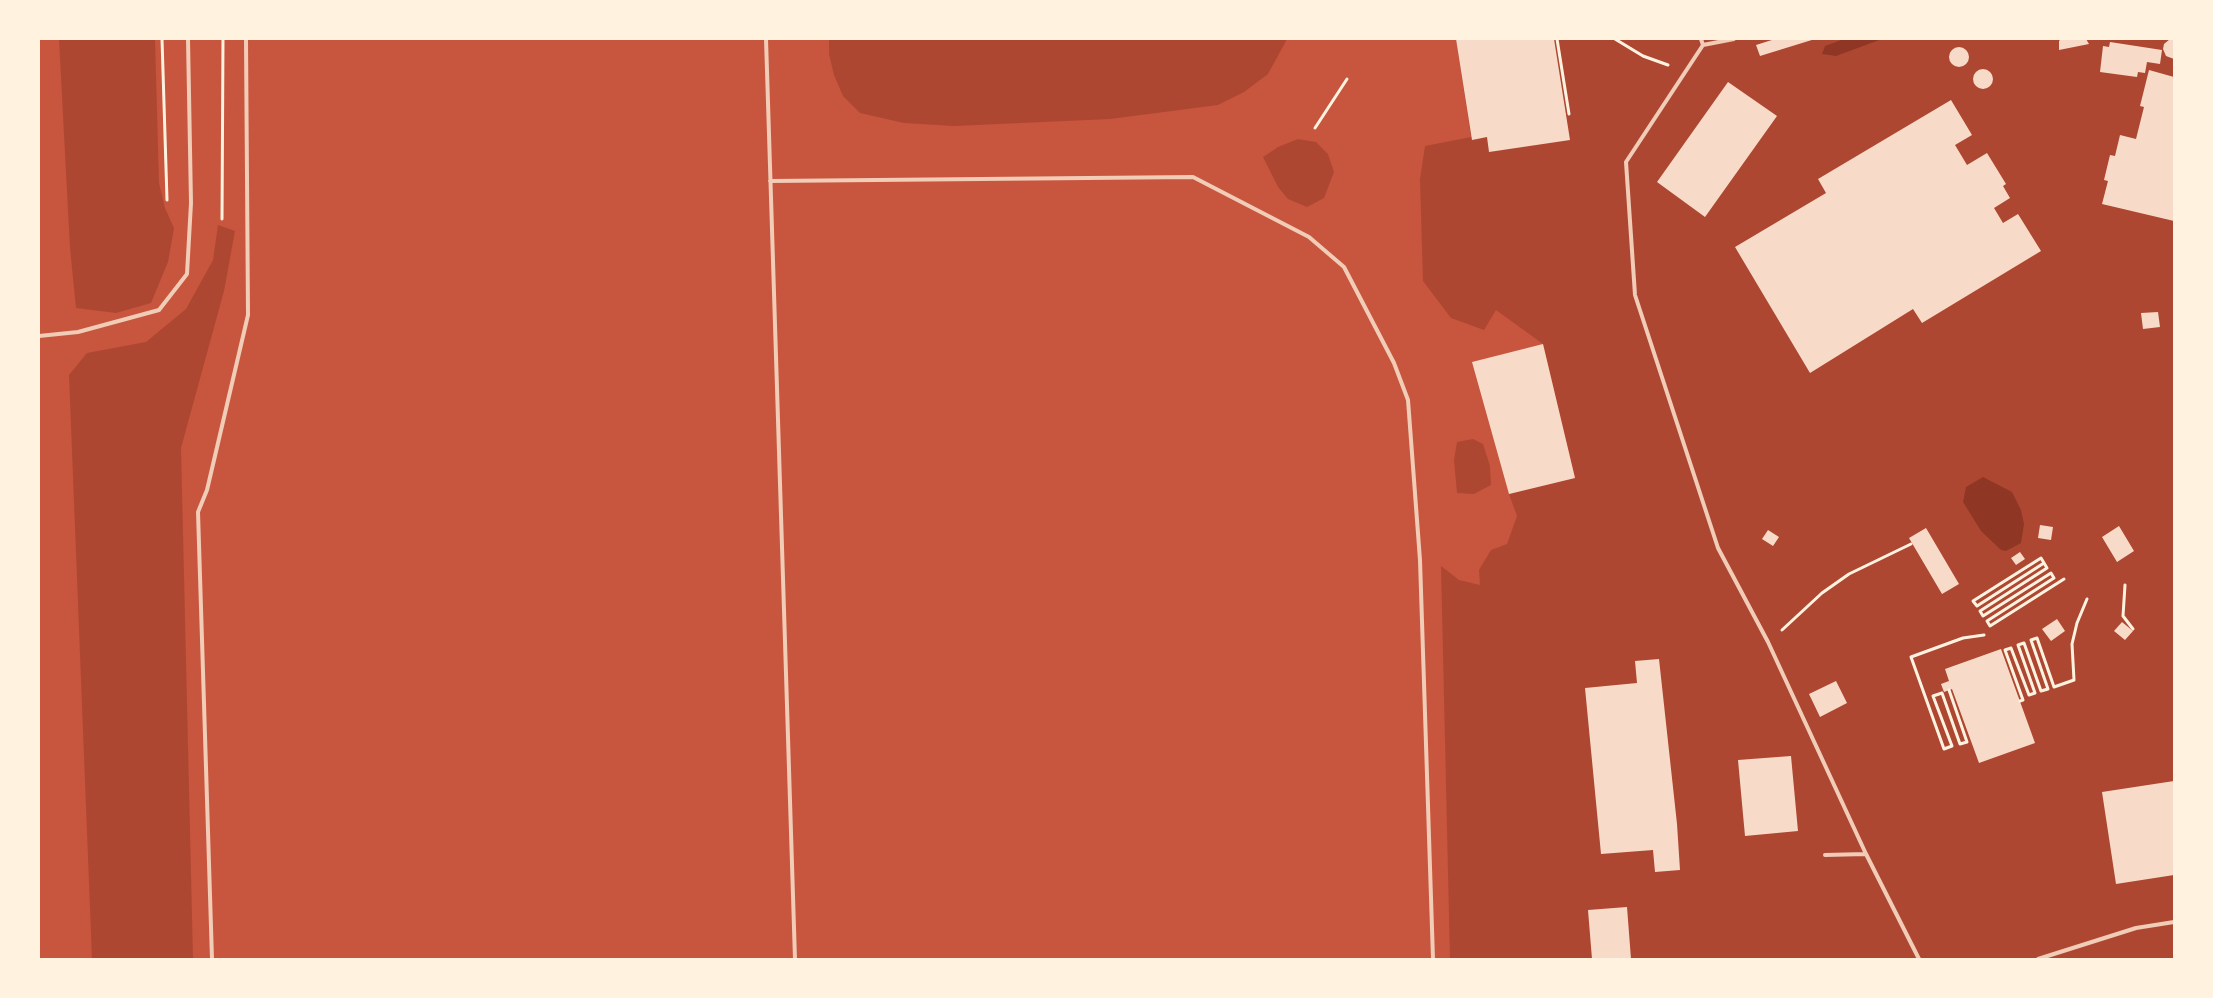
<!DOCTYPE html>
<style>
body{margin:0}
#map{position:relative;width:2213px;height:998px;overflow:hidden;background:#c8553d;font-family:Merriweather,serif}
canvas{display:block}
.frame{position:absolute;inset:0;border:40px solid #fff3e0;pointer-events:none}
</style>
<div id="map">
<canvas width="2213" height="998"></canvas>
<div class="frame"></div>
</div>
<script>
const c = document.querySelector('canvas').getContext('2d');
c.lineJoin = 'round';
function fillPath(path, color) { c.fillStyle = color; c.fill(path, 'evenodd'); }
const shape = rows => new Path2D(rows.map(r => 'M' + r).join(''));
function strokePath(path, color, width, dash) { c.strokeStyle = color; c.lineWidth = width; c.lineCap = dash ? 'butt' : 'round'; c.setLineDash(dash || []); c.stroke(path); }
fillPath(shape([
 [59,39,155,39,159,183,165,208,174,228,168,262,151,303,116,313,76,308,70,248],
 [829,39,1286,39,1286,41,1268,74,1244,92,1218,105,1110,119,954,126,904,123,860,113,843,96,834,75,829,54],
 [1456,39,2174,39,2174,959,1450,959,1441,566,1459,580,1480,585,1479,570,1491,550,1507,544,1517,516,1509,494,1575,478,1543,344,1496,310,1484,330,1451,318,1423,281,1420,179,1425,146,1471,137],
 [1298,139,1316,142,1328,154,1334,172,1324,198,1307,207,1288,199,1278,187,1263,157,1278,147],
 [218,225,235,231,224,291,181,448,193,959,92,959,69,375,87,353,146,342,186,309,213,260],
 [1473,439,1483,444,1490,466,1491,485,1474,494,1457,493,1454,460,1457,442]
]), '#ae4732');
fillPath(shape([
 [1844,39,1882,39,1836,56,1822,54,1825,46],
 [1983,477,2012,492,2021,510,2024,524,2021,543,2006,551,2001,550,1981,531,1963,502,1966,487]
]), '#8f3625');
fillPath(shape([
 [1456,39,1554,39,1570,140,1489,152,1487,137,1472,140],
 [1775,39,1815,39,1760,56,1756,45],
 [2061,39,2086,39,2089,44,2059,50,2059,41],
 [2170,39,2174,39,2174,59,2166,56,2163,49,2164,44],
 [2110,42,2162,50,2160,64,2147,62,2145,73,2138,72,2137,77,2100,72,2103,46,2109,47],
 '1949 57a10 10 0 1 1 20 0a10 10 0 1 1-20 0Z',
 '1973 79a10 10 0 1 1 20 0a10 10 0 1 1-20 0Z',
 [2149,70,2174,77,2174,221,2102,204,2108,181,2104,180,2110,155,2115,156,2120,135,2136,139,2144,107,2140,106],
 [1728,82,1777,116,1705,217,1657,182],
 [1951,100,1972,135,1955,145,1967,165,1987,153,2006,184,2003,186,2010,198,1994,208,2003,223,2018,214,2041,251,1922,323,1913,309,1810,373,1735,247,1826,193,1818,179],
 [2158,312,2160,327,2143,329,2141,313],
 [1543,344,1575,478,1509,494,1472,362],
 [2040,525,2053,527,2051,540,2038,538],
 [2119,526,2134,551,2117,562,2102,537],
 [1926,528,1959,584,1942,594,1909,538],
 [1768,530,1779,537,1773,546,1762,539],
 [2020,552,2025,559,2016,565,2011,558],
 [2057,619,2065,631,2051,641,2042,629],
 [2122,622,2133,631,2125,640,2114,631],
 [2001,649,2035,743,1979,763,1952,689,1944,692,1941,684,1949,681,1945,669],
 [1659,659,1677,824,1680,870,1655,872,1653,850,1601,854,1585,688,1637,683,1635,661],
 [1836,681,1847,703,1820,717,1809,694],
 [1791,756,1798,831,1745,836,1738,760],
 [2174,781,2174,875,2116,884,2102,792],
 [1627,907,1631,959,1592,959,1588,910]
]), '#f7dbc8');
strokePath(shape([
 [162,39,167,200],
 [1557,39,1569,114],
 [1615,39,1643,56,1668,65],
 [1315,128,1347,79],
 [222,219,223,39],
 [2044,563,2041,558,1973,601,1977,606,2044,563,2047,568,1980,611,1983,616,2051,573,2054,578,1987,621,1990,626,2064,579],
 [2125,585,2123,616,2133,629],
 [1782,630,1822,593,1849,574,1911,544],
 [1949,690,1967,742,1960,744,1942,693,1933,696,1952,746,1944,749,1911,657,1963,638,1984,635],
 [2020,701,2023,700,2005,650,2011,648,2029,695,2035,693,2018,645,2024,643,2041,691,2048,689,2031,640,2037,638,2054,687,2074,680,2072,644,2077,623,2087,599]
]), '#fff3e0', 3);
strokePath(shape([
 [766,39,795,959],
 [1701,39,1703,45,1626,162,1635,295,1718,548,1768,642,1866,854,1919,959],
 [1703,45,1734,39],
 [770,181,1193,177,1309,237,1344,267,1394,363,1408,400,1420,560,1433,959],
 [39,336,78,332,159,310,187,274,191,203,188,39],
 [1825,855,1866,854],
 [212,959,198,512,207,490,248,315,246,39],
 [2038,959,2136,928,2174,922]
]), '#f1ccb7', 4);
</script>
